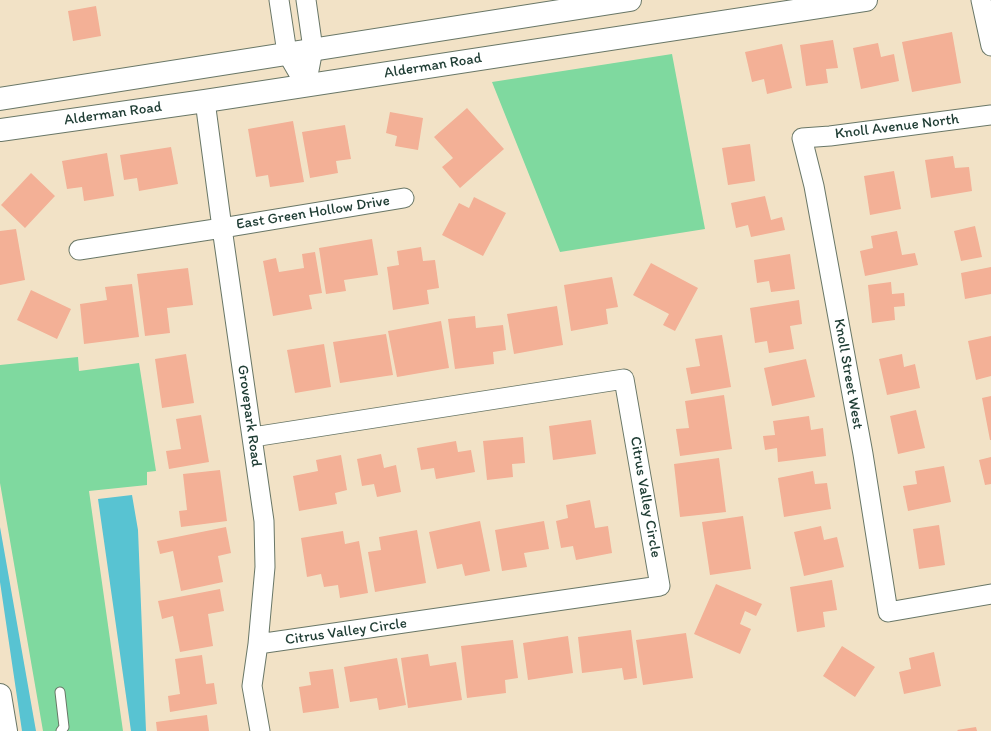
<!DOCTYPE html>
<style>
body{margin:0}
canvas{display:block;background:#f2e2c6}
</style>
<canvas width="991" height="731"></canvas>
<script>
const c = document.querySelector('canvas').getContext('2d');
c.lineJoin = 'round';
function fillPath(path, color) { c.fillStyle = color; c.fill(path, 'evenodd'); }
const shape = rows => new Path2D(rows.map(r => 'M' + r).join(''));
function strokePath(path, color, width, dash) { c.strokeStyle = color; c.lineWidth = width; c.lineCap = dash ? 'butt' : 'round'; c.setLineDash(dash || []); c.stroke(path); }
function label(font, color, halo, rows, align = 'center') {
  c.font = font + ' Itim,sans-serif'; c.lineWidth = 3; c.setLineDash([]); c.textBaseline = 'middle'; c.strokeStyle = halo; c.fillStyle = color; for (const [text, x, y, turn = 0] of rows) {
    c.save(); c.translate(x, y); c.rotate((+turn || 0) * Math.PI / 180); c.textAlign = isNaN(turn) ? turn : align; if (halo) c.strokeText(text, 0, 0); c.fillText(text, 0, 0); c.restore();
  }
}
fillPath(shape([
 [672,54,705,229,560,252,492,82],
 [78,357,79,371,139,363,156,471,147,472,147,485,89,491,123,731,43,731,0,483,0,365]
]), '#7fd99f');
fillPath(shape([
 [132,495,138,530,146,731,131,731,98,499],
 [0,527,36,731,22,731,0,582]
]), '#58c3d2');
fillPath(shape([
 [96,6,101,36,73,41,68,11],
 [952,32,961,83,912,92,902,42],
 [833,40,838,68,826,69,828,83,806,86,800,45],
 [878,43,881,57,894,54,899,81,861,89,853,48],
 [782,44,792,88,767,94,764,79,752,82,745,52],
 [467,108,504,149,460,188,442,167,453,158,434,137],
 [390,112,423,118,418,150,395,146,397,136,386,133],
 [293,121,304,182,270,187,268,175,256,177,248,129],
 [345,125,351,159,336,161,338,173,310,178,302,132],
 [750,144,755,181,728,185,722,148],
 [171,147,178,184,139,191,137,178,124,180,120,155],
 [107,153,114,196,84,201,82,187,67,189,62,161],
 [953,156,955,168,969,167,972,191,931,198,925,160],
 [894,171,901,209,870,215,864,176],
 [31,173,55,196,25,228,1,205],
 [765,196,771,220,782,217,785,230,751,237,748,225,736,228,731,203],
 [474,197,506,213,483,256,442,235,459,203,469,208],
 [975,226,982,257,961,261,954,231],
 [16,229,25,280,0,285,0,231],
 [897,231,902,255,915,253,918,265,865,276,860,251,873,248,871,236],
 [372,239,378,275,344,280,346,291,326,294,319,248],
 [421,247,423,261,435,260,439,288,427,290,429,304,393,310,387,267,399,265,397,251],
 [315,252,322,293,309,295,312,309,273,316,263,261,276,258,279,272,304,268,302,254],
 [790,254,795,289,771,292,769,281,757,283,754,260],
 [651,263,698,288,675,331,663,325,669,314,633,295],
 [991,267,991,294,965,299,961,273],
 [188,268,193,305,167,308,170,333,145,336,137,274],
 [612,277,618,307,606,309,608,324,571,331,564,285],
 [891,282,892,294,904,293,905,306,894,307,895,320,872,323,868,285],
 [132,284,139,337,84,344,80,304,107,300,105,287],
 [31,290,71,309,57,339,17,320],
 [799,300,802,324,790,326,794,349,769,353,767,341,755,343,750,308],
 [557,306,563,345,514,354,507,314],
 [475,316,476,328,503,325,506,350,493,352,494,364,455,369,448,319],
 [441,321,449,368,397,377,388,331],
 [386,334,393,375,340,383,333,342],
 [722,335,731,387,691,394,686,368,700,366,695,339],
 [991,336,991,376,976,380,968,341],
 [324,344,331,387,295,393,287,350],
 [186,354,194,403,162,408,155,359],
 [902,354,904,367,915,364,920,388,887,395,879,359],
 [806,359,815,397,772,406,764,368],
 [724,395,732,449,680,456,676,429,689,428,685,401],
 [991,396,991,440,990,440,982,398],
 [916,410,925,448,898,454,890,416],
 [201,415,209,462,169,469,166,451,181,449,176,419],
 [809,416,811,430,823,428,826,456,778,462,777,448,765,450,763,436,775,435,773,421],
 [591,420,596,454,553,460,549,426],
 [523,437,525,463,512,464,513,477,487,480,483,441],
 [456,441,458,452,471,450,475,472,436,479,434,468,421,470,417,448],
 [381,454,384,468,396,465,401,492,377,497,374,484,362,486,357,459],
 [341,455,347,490,335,493,337,504,299,511,293,476,318,471,316,460],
 [991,457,991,484,985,485,979,460],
 [719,458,726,512,680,517,674,464],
 [944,466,951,502,908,511,903,486,917,484,915,471],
 [220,470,227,521,181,527,179,511,187,510,183,474],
 [813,471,815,484,827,483,831,509,784,517,778,478],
 [590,500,595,528,608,526,612,553,576,560,573,546,561,548,556,521,568,518,566,505],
 [743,516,751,569,710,575,702,522],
 [480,521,490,571,465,576,462,564,437,569,429,532],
 [544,521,549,549,524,553,527,567,502,571,495,530],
 [939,525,945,565,919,569,913,529],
 [821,526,824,540,837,537,844,567,804,576,794,532],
 [226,527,231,553,218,556,223,582,181,591,173,551,160,554,157,541],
 [417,530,426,583,375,592,368,552,381,550,379,537],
 [343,531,345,544,359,541,368,593,340,598,338,585,324,587,321,574,307,577,301,538],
 [832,580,837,610,823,612,825,627,797,632,790,587],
 [716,584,762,604,756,616,745,611,740,624,751,629,740,654,694,634],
 [220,589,224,611,208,614,213,646,180,652,173,616,162,619,158,601],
 [631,630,637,678,624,680,622,668,582,673,578,637],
 [686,633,693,678,643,685,636,640],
 [568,636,573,673,528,680,523,643],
 [513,640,518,678,505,680,506,693,467,698,461,646],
 [842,646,875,667,855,697,823,676],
 [934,652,941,686,904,694,899,672,911,669,909,658],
 [428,654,430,666,456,662,462,700,408,708,401,658],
 [202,655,206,684,214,683,217,704,170,712,168,696,180,694,175,659],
 [397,658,406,705,379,710,377,698,350,702,344,667],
 [333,669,339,708,303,713,299,687,311,685,309,672],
 [207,715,209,731,157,731,156,722],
 [976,727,977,731,958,731,957,730]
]), '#f3b096');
const lane = shape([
 [60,692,64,727,61,731]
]);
const street = shape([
 [279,0,287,53,306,86,313,49,306,0],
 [981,0,991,46],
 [205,101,222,228,264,521,265,567,258,644,252,686,260,731],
 [991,115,830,136,802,138,814,186,863,454,888,612,991,594],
 [79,250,222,228,404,198],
 [253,437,624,379,660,586,258,644]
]);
const secondary = shape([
 [0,99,630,0],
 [0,130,205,101,866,0],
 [0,695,6,731]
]);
strokePath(lane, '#697767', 11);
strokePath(street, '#697767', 21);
strokePath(secondary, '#697767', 24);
strokePath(lane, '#fff', 9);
strokePath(street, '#fff', 19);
strokePath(secondary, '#fff', 22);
label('15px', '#1f3d34', '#fff', [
 ["Alderman Road",433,66,-9],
 ["Alderman Road",113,114,-8],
 ["Knoll Avenue North",897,127,-7],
 ["East Green Hollow Drive",313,213,-9],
 ["Knoll Street West",848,374,80],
 ["Grovepark Road",249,416,82],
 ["Citrus Valley Circle",645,497,80],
 ["Citrus Valley Circle",346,632,-8]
]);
</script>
